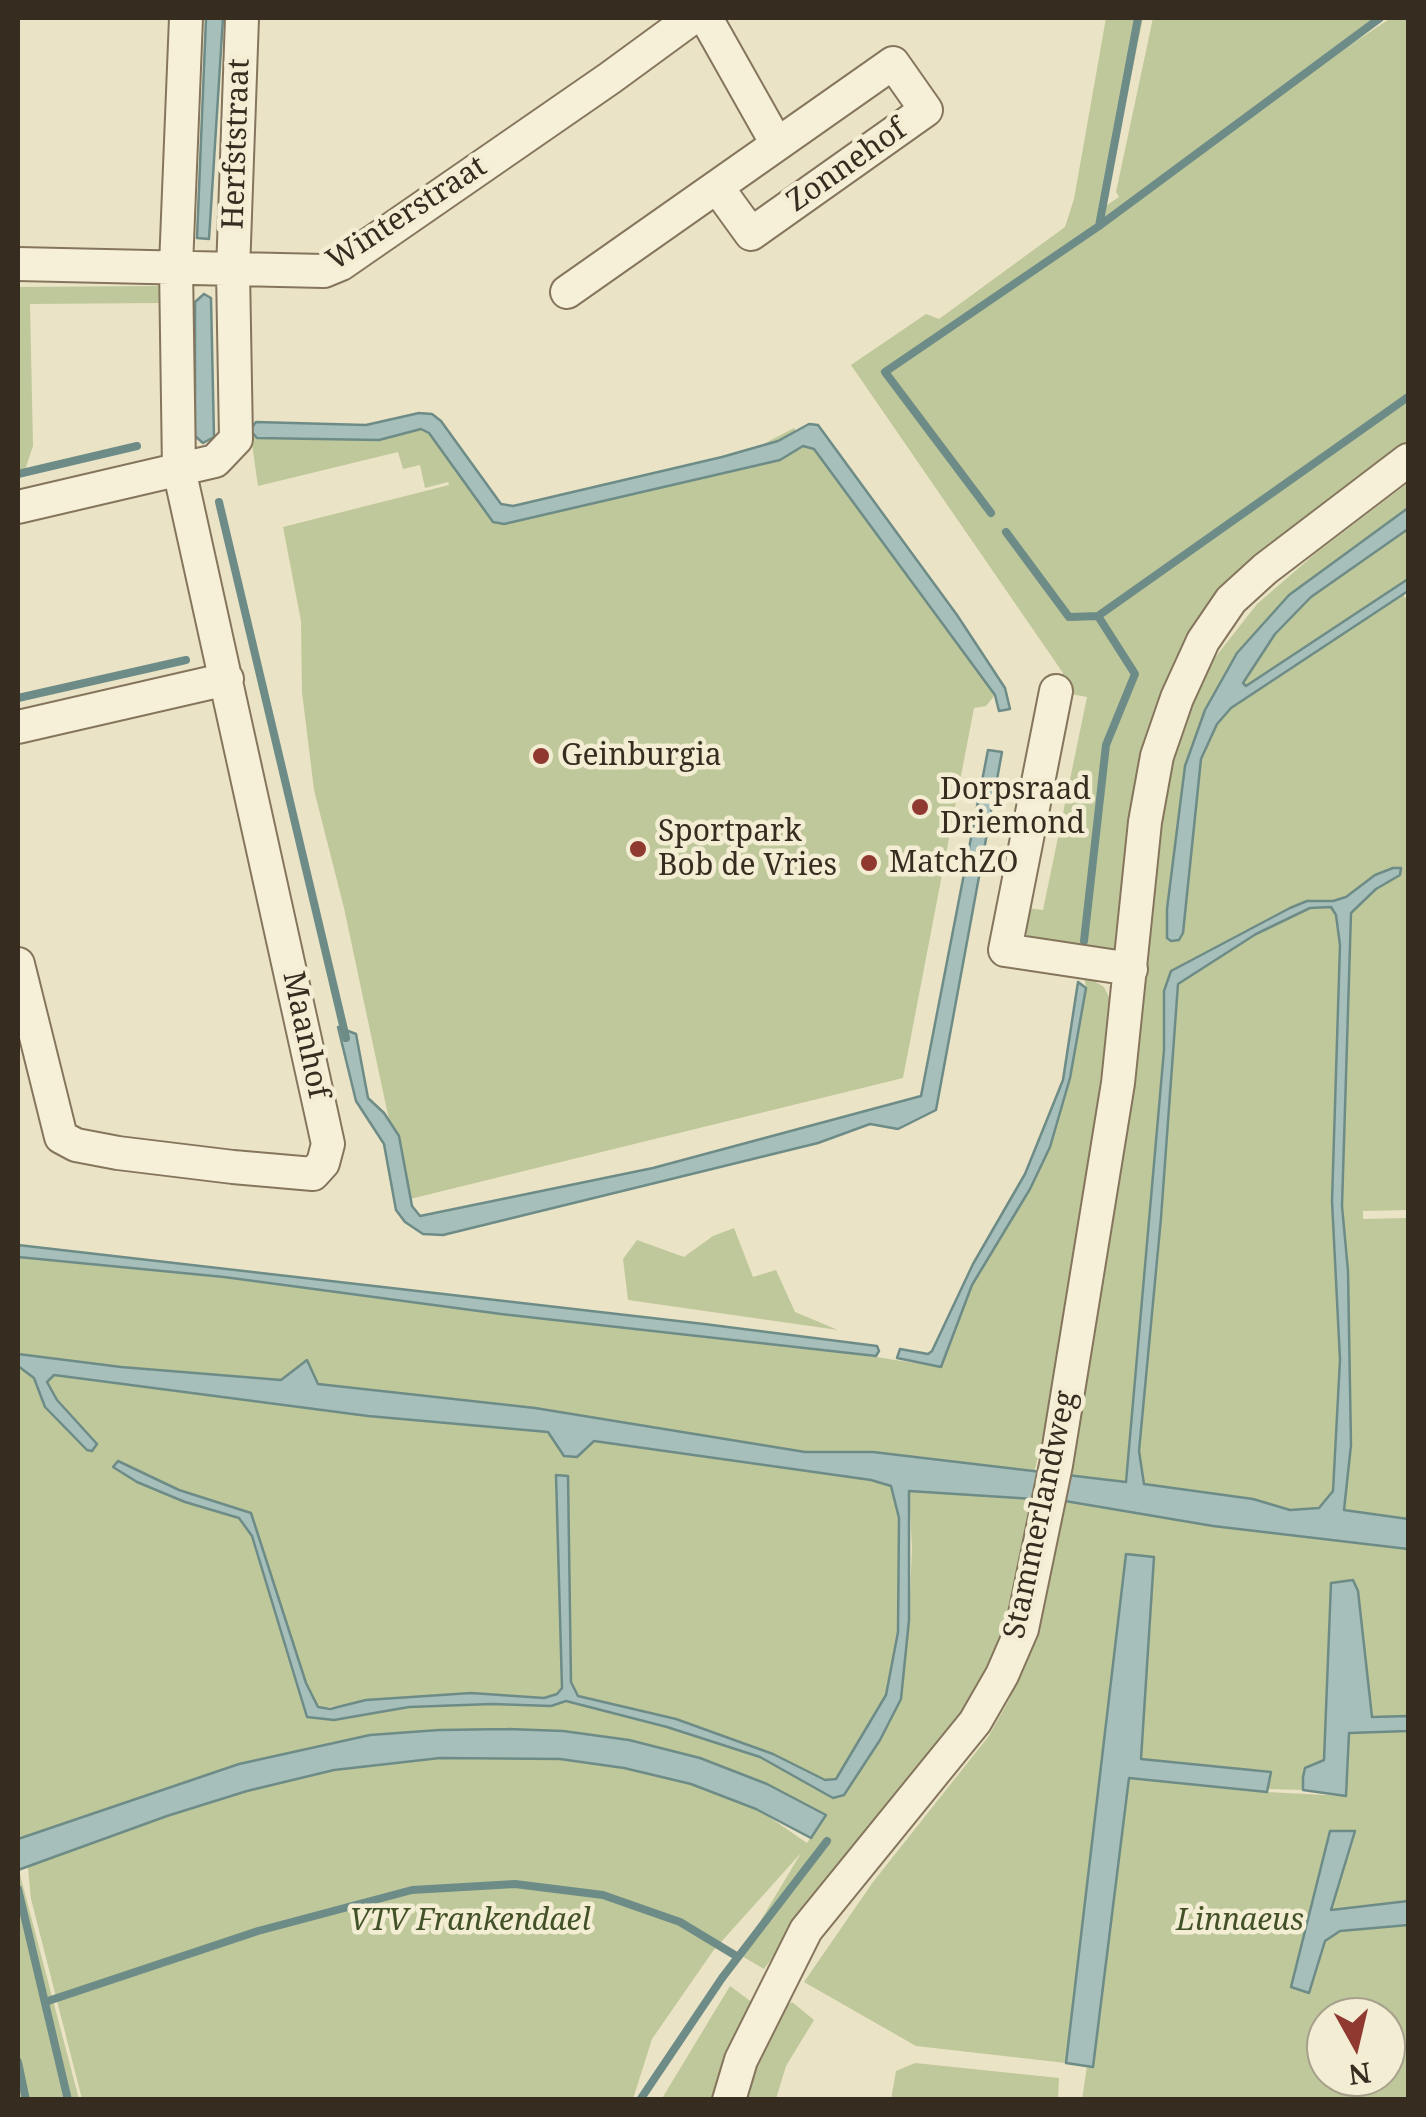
<!DOCTYPE html>
<style>
body{margin:0}
#map{position:relative;width:1426px;height:2117px;overflow:hidden;background:#ebe3c5;font-family:"Noto Serif",serif}
canvas{display:block}
.frame{position:absolute;inset:0;border:20px solid #362c1f;pointer-events:none}
.north{position:absolute;left:1306px;top:1997px;width:100px;height:100px;box-sizing:border-box;background:#f3edd4;border:2px solid #a7a08c;border-radius:50%;rotate:172deg;font-size:28px;font-weight:700;line-height:40px;text-align:center;color:#362c1f}
.north::after{content:'';display:block;margin:auto;width:35px;height:45px;background:#8f3931;clip-path:polygon(50% 0,100% 100%,50% 72%,0 100%)}
</style>
<div id="map">
<canvas width="1426" height="2117"></canvas>
<div class="frame"></div>
<div class="north">N</div>
</div>
<script>
const c = document.querySelector('canvas').getContext('2d');
c.lineJoin = 'round';
function fillPath(path, color) { c.fillStyle = color; c.fill(path, 'evenodd'); }
const shape = rows => new Path2D(rows.map(r => 'M' + r).join(''));
function strokePath(path, color, width, dash) { c.strokeStyle = color; c.lineWidth = width; c.lineCap = dash ? 'butt' : 'round'; c.setLineDash(dash || []); c.stroke(path); }
function label(font, color, halo, rows, align = 'center') {
  c.font = font + ' "Noto Serif",serif'; c.lineWidth = 9; c.setLineDash([]); c.textBaseline = 'middle'; c.strokeStyle = halo; c.fillStyle = color; for (const [text, x, y, turn = 0] of rows) {
    c.save(); c.translate(x, y); c.rotate((+turn || 0) * Math.PI / 180); c.textAlign = isNaN(turn) ? turn : align; if (halo) c.strokeText(text, 0, 0); c.fillText(text, 0, 0); c.restore();
  }
}
fillPath(shape([
 [1106,18,1143,18,1104,207,1119,197,1116,192,1153,18,1374,18,1233,122,1391,18,1408,18,1408,448,1198,626,1122,935,1114,949,1098,954,1039,942,1027,935,1024,920,1026,908,1043,910,1087,697,1060,692,1063,673,851,365,926,314,939,319,1065,227,1074,199],
 [159,286,162,303,30,304,33,446,23,476,18,477,18,287],
 [794,428,807,447,814,449,847,490,995,695,986,706,974,708,903,1078,406,1200,344,908,314,790,302,692,301,621,283,527,449,485,448,482,425,488,420,465,403,469,398,452,258,486,250,430,379,440,420,429,429,433,488,513,716,469],
 [1408,483,1408,508,1289,595,1237,653,1205,710,1185,767,1167,909,1167,938,1183,933,1201,759,1217,724,1231,708,1403,594,1408,602,1408,1210,1363,1211,1363,1219,1408,1218,1408,1519,1344,1510,1351,1445,1348,1271,1342,1206,1351,912,1376,889,1400,875,1375,875,1346,897,1333,901,1316,900,1171,971,1164,991,1164,1050,1127,1482,1069,1476,1161,798,1195,683,1257,604,1316,553],
 [1408,529,1408,579,1246,686,1242,683,1275,634,1311,597],
 [1331,907,1336,915,1340,945,1332,1201,1340,1360,1332,1491,1319,1508,1290,1510,1253,1499,1144,1484,1139,1451,1161,1218,1178,984,1239,943,1310,908],
 [1084,975,1104,987,1111,1001,1063,1352,1034,1473,873,1452,805,1452,317,1384,306,1361,281,1380,121,1367,18,1354,18,1251,501,1314,819,1348,940,1367,972,1285,1030,1189,1050,1147,1070,1078,1086,988],
 [734,1228,753,1277,776,1270,795,1312,838,1330,628,1300,623,1259,637,1240,684,1257,713,1236],
 [18,1366,34,1378,45,1408,97,1444,57,1400,47,1381,54,1375,368,1416,548,1432,577,1457,594,1441,871,1480,891,1486,899,1518,898,1632,886,1695,836,1780,825,1780,773,1754,676,1719,578,1696,571,1682,557,1694,544,1698,471,1693,318,1708,306,1683,251,1513,179,1490,119,1461,185,1502,239,1518,252,1536,307,1717,334,1720,409,1707,492,1704,551,1706,566,1701,667,1727,760,1757,833,1798,844,1795,880,1740,901,1699,909,1620,912,1548,909,1491,1029,1497,1024,1566,1000,1653,942,1746,875,1819,764,1969,740,1955,801,1853,713,1951,652,2039,633,2099,82,2099,31,1899,26,1848,400,1744,644,1766,749,1803,807,1843,825,1816,700,1758,629,1740,563,1731,439,1730,370,1735,239,1764,18,1839],
 [1065,1501,1213,1526,1408,1549,1408,1716,1372,1718,1358,1591,1324,1761,1303,1777,1303,1790,1267,1789,1270,1772,1141,1759,1154,1557,1126,1554,1066,2063,916,2046,804,1982,873,1882,988,1737,1009,1700,1041,1622],
 [1408,1731,1408,2099,1082,2100,1129,1778,1267,1792,1345,1796,1348,1733],
 [1326,2017,1386,2017,1386,2077,1326,2077],
 [18,1867,55,2008,79,2099,18,2099],
 [730,1986,753,2003,716,2099,661,2100],
 [792,2002,814,2020,786,2066,776,2099,741,2100,772,2017],
 [915,2063,1059,2078,1058,2099,891,2100,896,2071]
]), '#bfc89a');
const water = shape([
 [206,18,223,18,209,239,197,238,206,18],
 [204,294,211,298,214,437,203,443,195,436,195,302,204,294],
 [419,413,432,414,441,421,501,504,513,506,722,457,778,441,809,424,818,425,957,615,1005,688,1010,709,999,711,995,695,814,449,803,446,780,460,504,524,493,522,429,433,421,429,379,440,257,438,250,430,256,422,366,425,419,413],
 [1408,508,1408,529,1311,597,1275,634,1243,683,1246,686,1408,579,1408,591,1231,708,1217,724,1201,759,1183,933,1179,940,1171,941,1167,938,1167,909,1185,766,1205,710,1237,653,1289,595,1408,508],
 [988,750,1002,752,936,1110,898,1129,870,1124,818,1143,443,1235,423,1234,405,1222,396,1210,384,1144,356,1101,338,1027,356,1034,368,1098,384,1113,399,1136,412,1206,420,1216,653,1168,921,1096,988,750],
 [1393,868,1401,868,1400,875,1376,889,1351,913,1342,1206,1348,1271,1351,1445,1344,1510,1408,1519,1408,1549,1213,1526,1065,1501,909,1491,909,1620,901,1699,880,1740,844,1795,833,1798,760,1757,667,1727,566,1701,551,1706,492,1704,409,1707,334,1720,307,1717,252,1536,239,1518,185,1502,137,1482,113,1467,118,1461,179,1490,251,1513,306,1683,318,1707,330,1709,366,1700,471,1693,544,1698,557,1694,562,1688,556,1475,568,1476,571,1682,578,1696,676,1719,773,1754,825,1780,836,1779,886,1695,898,1632,899,1518,891,1486,871,1480,594,1441,577,1457,564,1456,548,1432,368,1416,54,1375,47,1382,57,1400,97,1444,92,1451,87,1450,45,1407,34,1378,18,1366,18,1354,121,1367,281,1380,307,1360,318,1384,535,1408,805,1452,873,1452,1126,1482,1164,1050,1164,991,1171,971,1290,908,1307,901,1333,901,1346,897,1375,875,1393,868],
 [1331,907,1336,915,1340,945,1332,1201,1340,1360,1333,1491,1319,1508,1290,1510,1253,1499,1144,1484,1139,1451,1161,1218,1178,984,1256,934,1310,908,1331,907],
 [1078,982,1086,988,1070,1078,1050,1147,1030,1189,972,1285,941,1367,897,1358,900,1349,928,1354,932,1351,973,1264,1025,1174,1063,1080,1078,982],
 [18,1245,704,1324,877,1346,879,1351,876,1356,501,1314,224,1277,18,1257,18,1245],
 [1126,1554,1154,1557,1141,1759,1271,1772,1267,1792,1129,1778,1093,2067,1066,2063,1126,1554],
 [1353,1580,1358,1591,1372,1717,1408,1716,1408,1731,1349,1733,1346,1796,1303,1790,1303,1777,1305,1768,1324,1760,1331,1583,1353,1580],
 [508,1729,563,1731,629,1740,700,1758,767,1784,826,1815,811,1838,756,1809,691,1784,624,1768,560,1759,440,1758,334,1770,247,1791,167,1816,18,1870,18,1839,239,1764,370,1735,439,1730,508,1729],
 [1330,1831,1355,1831,1331,1910,1408,1901,1408,1925,1340,1931,1325,1941,1309,1993,1291,1987,1330,1831]
]);
fillPath(water, '#a7bfba');
strokePath(water, '#6e8c87', 2.5);
strokePath(shape([
 [1099,226,1138,18],
 [18,474,137,446],
 [219,502,346,1038],
 [991,513,885,372,1099,226,1380,18],
 [1006,532,1069,617,1098,616,1408,397],
 [18,698,186,660],
 [1084,941,1106,745,1135,674,1098,616],
 [18,1889,68,2100],
 [45,2002,258,1931,412,1890,515,1884,603,1895,680,1922,738,1957],
 [18,2062,26,2100],
 [640,2100,722,1978,827,1841]
]), '#6e8c87', 8);
const minor = shape([
 [706,18,777,144],
 [18,264,324,271,341,264,610,78,692,18],
 [567,292,893,63,926,110,751,234,717,187],
 [18,507,215,461,236,439,233,271,242,18],
 [1056,691,1005,950,1131,969],
 [18,727,227,679],
 [18,964,61,1137,76,1145,118,1153,233,1167,313,1174,323,1163,328,1144,321,1112,179,469,176,266,186,18],
 [729,2100,741,2060,806,1930,975,1722,1002,1675,1022,1629,1056,1465,1118,1083,1145,822,1157,756,1177,698,1203,641,1231,600,1265,569,1408,460]
]);
strokePath(minor, '#85755d', 36);
strokePath(minor, '#f6f0d8', 32);
for (const [x, y, r, color] of [
 [541,756,10,"#8f3931"],
 [920,807,10,"#8f3931"],
 [638,849,10,"#8f3931"],
 [869,863,10,"#8f3931"]
]) { const dot = new Path2D(); dot.arc(x, y, r, 0, 2 * Math.PI); c.fillStyle = color; c.fill(dot); strokePath(dot, '#f3edd4', 4); }
label('30px', '#362c1f', '#f3edd4', [
 ["Herfststraat",237,144,-88],
 ["Zonnehof",847,166,-35],
 ["Winterstraat",407,214,-33],
 ["Maanhof",305,1035,78],
 ["Stammerlandweg",1041,1515,-78]
]);
label('30px', '#362c1f', '#f3edd4', [
 ["Geinburgia",561,756],
 ["Dorpsraad",940,790],
 ["Driemond",940,824],
 ["Sportpark",658,832],
 ["Bob de Vries",658,866],
 ["MatchZO",889,863]
], 'left');
label('italic 30px', '#435127', '#f3edd4', [
 ["VTV Frankendael",470,1921],
 ["Linnaeus",1240,1921]
]);
</script>
